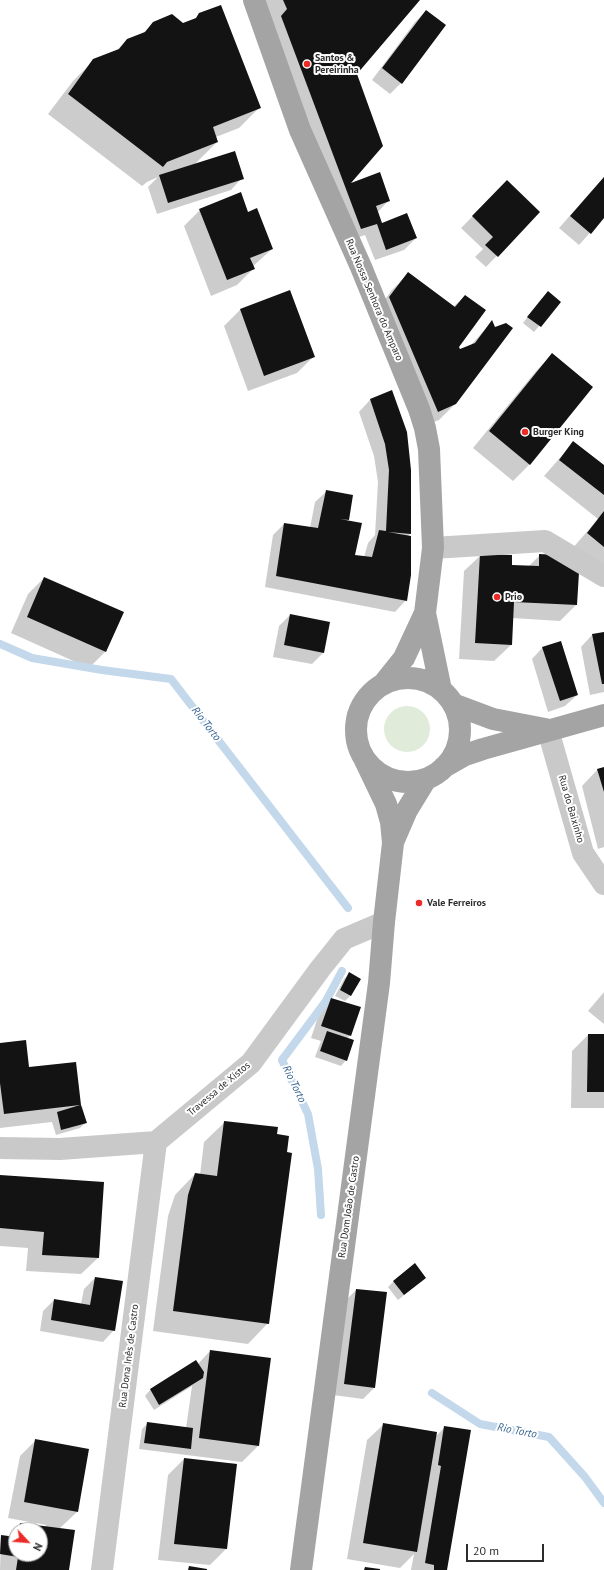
<!DOCTYPE html>
<meta charset="utf-8">
<style>
body{margin:0}
#map{position:relative;width:604px;height:1570px;overflow:hidden;background:#fff;font-family:"PT Sans",sans-serif}
canvas{display:block}
.north{position:absolute;left:8px;top:1522px;width:40px;height:40px;box-sizing:border-box;background:#fff;border:1px solid #ababab;border-radius:50%;rotate:116deg;font-size:11px;font-weight:700;line-height:16px;text-align:center;color:#2c2c2c}
.north::after{content:'';display:block;margin:auto;width:14px;height:18px;background:#ec2a26;clip-path:polygon(50% 0,100% 100%,50% 72%,0 100%)}
.scale{position:absolute;left:466px;top:1544px;width:78px;height:18px;box-sizing:border-box;border:2px solid #2c2c2c;border-top:0;padding-left:5px;font-size:12px;line-height:14px;white-space:nowrap;color:#2c2c2c;-webkit-text-stroke:3px #fff;paint-order:stroke}
</style>
<div id="map">
<canvas width="604" height="1570"></canvas>
<div class="north">N</div>
<div class="scale">20 m</div>
</div>
<script>
const c = document.querySelector('canvas').getContext('2d');
c.lineJoin = 'round';
function fillPath(path, color) { c.fillStyle = color; c.fill(path, 'evenodd'); }
const shape = rows => new Path2D(rows.map(r => 'M' + r).join(''));
function strokePath(path, color, width, dash) { c.strokeStyle = color; c.lineWidth = width; c.lineCap = dash ? 'butt' : 'round'; c.setLineDash(dash || []); c.stroke(path); }
function label(font, color, halo, rows, align = 'center') {
  c.font = font + ' "PT Sans",sans-serif'; c.lineWidth = 4; c.setLineDash([]); c.textBaseline = 'middle'; c.strokeStyle = halo; c.fillStyle = color; for (const [text, x, y, turn = 0] of rows) {
    c.save(); c.translate(x, y); c.rotate((+turn || 0) * Math.PI / 180); c.textAlign = isNaN(turn) ? turn : align; if (halo) c.strokeText(text, 0, 0); c.fillText(text, 0, 0); c.restore();
  }
}
fillPath(shape([
 '384 729a23 23 0 1 1 46 0a23 23 0 1 1-46 0Z'
]), '#e1ebd9');
fillPath(shape([
 [256,0,418,0,356,74,348,185,389,200,378,212,381,224,416,238,404,250,375,260,365,235,350,240],
 [426,11,401,83,390,94,372,80,415,22],
 [200,14,260,107,239,128,216,137,217,142,195,164,242,178,231,190,157,214,148,187,158,177,147,182,142,186,48,114,73,81,94,60,115,52,127,40,141,35,154,23,183,24,194,20],
 [604,177,604,217,579,245,559,228],
 [496,193,539,212,486,267,475,257,483,249,461,228],
 [200,210,248,213,272,249,252,267,253,269,237,285,211,296,184,226],
 [408,274,453,307,465,296,458,347,460,351,469,347,492,322,456,403,439,420,422,427,374,314,392,290],
 [290,291,314,356,297,373,248,391,224,326,240,310],
 [542,298,559,302,534,332,523,323],
 [552,355,592,387,529,465,513,481,473,448,536,371],
 [392,392,410,534,407,537,406,600,395,612,265,587,273,535,284,524,310,528,315,502,327,491,352,496,347,521,354,556,364,557,368,543,375,535,378,482,374,456,359,412,370,400],
 [573,443,604,467,604,576,571,550,598,519,544,476],
 [481,555,511,566,528,567,540,555,576,605,560,621,512,618,511,645,494,661,459,659,464,571],
 [44,578,105,652,89,668,11,633,28,594],
 [290,615,329,623,323,653,312,664,273,657,279,626],
 [604,633,604,692,590,695,581,647,592,635],
 [543,647,577,695,565,706,548,712,532,659],
 [604,768,604,847,598,849,582,786,598,769],
 [349,974,359,979,350,996,345,1001,335,996,344,979],
 [604,992,604,1024,588,1011],
 [331,999,350,1035,347,1039,346,1060,341,1066,315,1057,321,1041,311,1038,320,1011],
 [588,1035,604,1035,604,1108,571,1108,572,1051],
 [0,1044,28,1069,80,1105,77,1107,82,1106,86,1122,80,1128,56,1135,52,1122,0,1128],
 [225,1122,268,1323,248,1344,153,1331,168,1216,175,1195,195,1174,200,1175,204,1142],
 [0,1176,103,1183,98,1258,81,1274,26,1271,28,1248,0,1246],
 [95,1278,114,1330,103,1342,40,1331,43,1311,54,1300,81,1304,84,1289],
 [425,1278,398,1300,388,1287,394,1281],
 [356,1290,374,1388,363,1399,333,1395,345,1301],
 [210,1351,258,1446,242,1462,139,1449,142,1429,148,1423,186,1428,192,1386,154,1410,145,1396,150,1390,196,1362,198,1364],
 [384,1424,436,1436,445,1427,446,1570,411,1570,414,1554,400,1568,347,1559,367,1440],
 [36,1440,77,1512,59,1529,68,1570,0,1570,1,1536,8,1537,21,1524,46,1527,46,1525,8,1518,20,1456],
 [16,1530,40,1530,40,1554,16,1554],
 [184,1459,236,1464,226,1549,210,1565,158,1560,168,1475]
]), '#0003');
strokePath(shape([
 [0,644,32,658,102,670,171,679,348,908],
 [321,1215,318,1169,308,1114,282,1060,326,1001,342,971],
 [432,1393,480,1424,549,1437,585,1477,604,1503]
]), '#c4d8ec', 8);
fillPath(shape([
 [283,0,420,0,357,74,383,146,351,183,380,172,390,201,376,206,382,223,407,213,417,238,386,250,377,224,361,229,281,16,287,9],
 [221,5,261,108,213,127,218,142,167,162,163,167,68,94,93,59,119,49,127,39,145,32,153,22,172,14,183,23,196,18,199,13],
 [426,10,446,25,402,84,382,68],
 [235,151,244,179,168,203,159,175],
 [604,177,604,218,591,234,570,216],
 [507,180,540,212,498,257,485,245,493,237,472,216],
 [241,192,248,212,257,208,273,249,250,258,255,269,227,280,199,209],
 [408,272,455,307,465,295,486,310,459,347,460,349,475,343,492,320,495,327,506,323,513,328,456,404,438,412,389,297],
 [290,290,315,357,264,376,240,309],
 [548,291,561,302,541,327,527,317],
 [552,353,593,387,530,465,489,431],
 [392,390,407,432,411,470,411,534,388,532,411,536,411,575,407,601,276,576,284,523,318,528,326,490,353,495,349,520,340,519,362,523,355,555,372,557,379,530,386,531,389,470,385,444,370,399],
 [573,441,604,465,604,495,559,460],
 [604,511,604,547,587,533],
 [480,554,512,555,512,565,539,566,539,554,580,556,577,605,514,602,512,645,475,643],
 [44,577,124,612,106,652,27,617],
 [290,614,330,622,324,653,284,645],
 [604,632,604,684,602,684,592,634],
 [561,641,578,695,560,701,542,647],
 [604,767,604,792,597,769],
 [349,972,361,979,351,996,340,990],
 [331,998,361,1007,351,1036,321,1026],
 [327,1031,354,1040,347,1061,320,1051],
 [588,1034,604,1034,604,1092,587,1092],
 [26,1040,29,1067,76,1062,81,1105,87,1123,61,1130,57,1112,80,1105,4,1114,0,1083,0,1043],
 [224,1121,278,1127,277,1134,289,1136,287,1152,292,1153,269,1324,173,1311,188,1195,195,1173,217,1176],
 [0,1175,104,1182,99,1258,42,1255,44,1232,0,1228],
 [415,1263,426,1278,404,1295,393,1281],
 [95,1277,123,1281,115,1331,51,1320,54,1299,90,1305],
 [356,1289,387,1292,375,1388,344,1384],
 [210,1350,271,1358,259,1446,199,1438],
 [196,1360,204,1372,203,1378,159,1405,150,1389],
 [147,1422,193,1428,191,1449,144,1443],
 [383,1423,437,1432,417,1552,363,1543],
 [444,1426,471,1430,447,1570,434,1570,434,1565,425,1563,441,1466,438,1465],
 [35,1439,89,1449,78,1512,24,1502],
 [184,1458,237,1464,227,1549,174,1544],
 [20,1523,75,1530,69,1570,16,1570,18,1557,0,1554,1,1535,16,1537,16,1554,40,1554,40,1530,19,1530],
 [189,1566,207,1569,207,1570,188,1570],
 [365,1567,380,1569,380,1570,364,1570]
]), '#131313');
strokePath(shape([
 [433,548,545,541,604,576],
 [548,730,583,853,604,884],
 [0,1148,60,1149,156,1142,251,1063,320,969,344,939,384,922],
 [102,1570,156,1142]
]), '#c9c9c9', 22);
strokePath(shape([
 [254,0,300,130,361,267,419,409,425,428,429,449,433,548,425,613,441,690],
 '356 730a52 52 0 1 1 104 0a52 52 0 1 1-104 0Z',
 [384,683,404,658,425,613],
 [453,704,493,719,545,729],
 [444,767,465,755,483,749,604,715],
 [394,840,407,810,426,779],
 [301,1570,379,983,384,922,393,843,391,822,386,804,363,756]
]), '#a4a4a4', 22);
for (const [x, y, r, color] of [
 [307,64,4,"#ec2a26"],
 [525,432,4,"#ec2a26"],
 [497,597,4,"#ec2a26"],
 [419,903,4,"#ec2a26"]
]) { const dot = new Path2D(); dot.arc(x, y, r, 0, 2 * Math.PI); c.fillStyle = color; c.fill(dot); strokePath(dot, '#fff', 1.5); }
label('bold 10px', '#2c2c2c', '#fff', [
 ["Santos &",315,58],
 ["Pereirinha",315,70],
 ["Burger King",533,432],
 ["Prio",505,597],
 ["Vale Ferreiros",427,903]
], 'left');
label('10px', '#2c2c2c', '#fff', [
 ["Rua Nossa Senhora do Amparo",374,300,67],
 ["Rua do Baixinho",571,809,74],
 ["Travessa de Xistos",219,1089,-40],
 ["Rua Dom João de Castro",349,1207,-82],
 ["Rua Dona Inês de Castro",129,1356,-83]
]);
label('italic 11px', '#386691', '#fff', [
 ["Rio Torto",206,724,52],
 ["Rio Torto",294,1084,64],
 ["Rio Torto",517,1431,11]
]);
</script>
